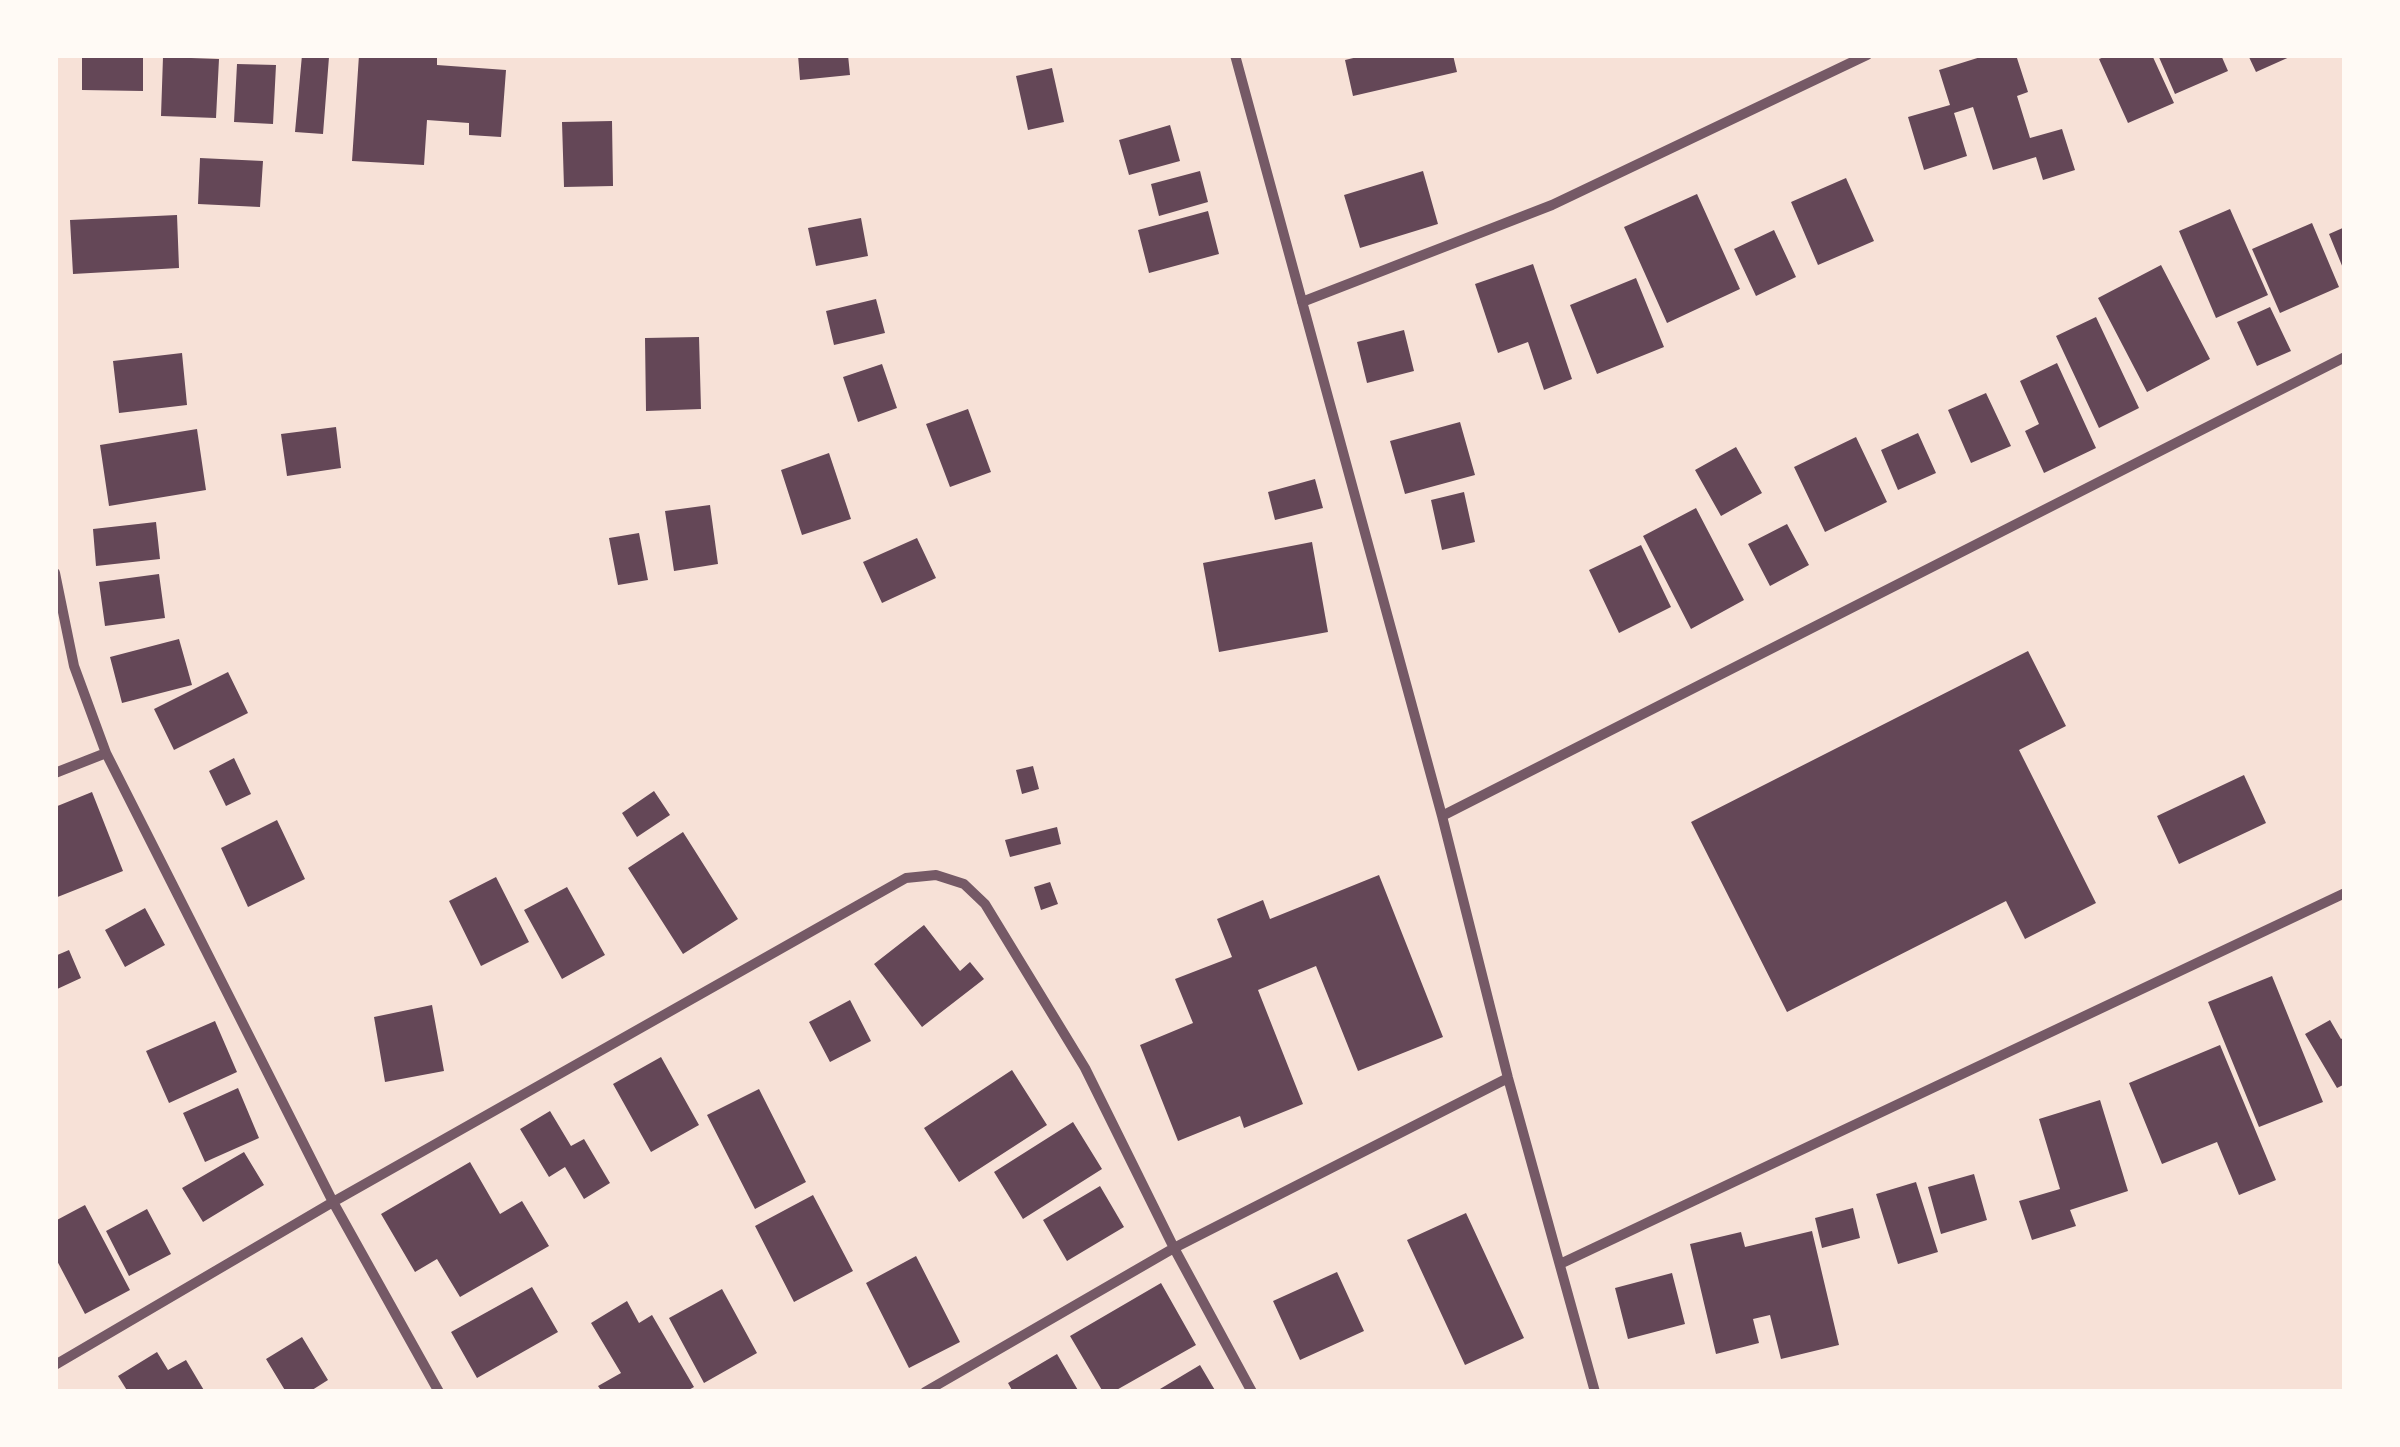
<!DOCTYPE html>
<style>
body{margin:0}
#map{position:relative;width:2400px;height:1447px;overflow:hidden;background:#f7e1d7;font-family:"Alegreya Sans",sans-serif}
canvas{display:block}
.frame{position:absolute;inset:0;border:58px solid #fffaf5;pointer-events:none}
</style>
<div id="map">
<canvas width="2400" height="1447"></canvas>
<div class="frame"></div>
</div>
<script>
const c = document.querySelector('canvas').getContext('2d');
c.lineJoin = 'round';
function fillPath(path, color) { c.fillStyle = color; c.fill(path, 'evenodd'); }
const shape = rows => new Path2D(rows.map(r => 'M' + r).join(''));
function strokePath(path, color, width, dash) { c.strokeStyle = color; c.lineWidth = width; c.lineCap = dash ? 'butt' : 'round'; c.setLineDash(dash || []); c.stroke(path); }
fillPath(shape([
 [82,55,143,55,143,91,82,90],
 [302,55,329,57,323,134,295,132],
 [359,55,437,55,437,65,506,70,501,137,469,135,469,123,427,120,424,165,352,161],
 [798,55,848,55,850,75,800,80],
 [1366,55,1453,55,1457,72,1353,96,1345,60],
 [1987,55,2016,55,2028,92,2017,96,2030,138,2062,129,2075,170,2043,180,2036,157,1993,170,1973,107,1954,113,1967,156,1924,170,1908,117,1950,105,1939,70],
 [2109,55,2152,55,2174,103,2128,123,2099,59],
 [2158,55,2221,55,2228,71,2175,94],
 [2248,55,2294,55,2256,72],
 [163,57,219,59,216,118,161,116],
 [237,64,276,65,273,124,234,122],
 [1052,68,1064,122,1028,130,1016,76],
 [612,121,613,186,564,187,562,122],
 [1170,125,1180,161,1129,175,1119,140],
 [200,158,263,161,260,207,198,204],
 [1200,171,1208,202,1159,216,1151,184],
 [1423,171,1438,224,1360,248,1344,195],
 [1846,178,1874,241,1818,265,1791,202],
 [1697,194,1740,289,1667,323,1624,227],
 [2230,209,2268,295,2216,318,2179,231],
 [1208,211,1219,254,1149,273,1138,230],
 [177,215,179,268,73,274,70,220],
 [861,218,868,256,816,266,808,228],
 [2312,223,2339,287,2280,313,2252,249],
 [2345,227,2345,273,2329,234],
 [1774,230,1796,277,1756,296,1734,249],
 [1533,264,1572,379,1544,390,1528,342,1498,353,1475,284],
 [2161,265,2210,359,2147,392,2098,298],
 [1636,278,1664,347,1597,374,1570,305],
 [876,299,885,333,834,345,826,311],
 [2270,307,2291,351,2257,366,2237,322],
 [2096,317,2139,408,2099,428,2056,336],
 [1404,330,1414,371,1367,383,1357,342],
 [699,337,701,409,646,411,645,338],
 [182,353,187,405,119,413,113,361],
 [2057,363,2096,448,2044,473,2025,431,2039,424,2020,381],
 [882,364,897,408,858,422,843,377],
 [1986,393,2011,446,1971,463,1948,410],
 [968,409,991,472,950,487,926,424],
 [1460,422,1475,475,1405,494,1390,441],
 [336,427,341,468,287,476,281,434],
 [197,429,206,490,109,506,100,445],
 [1918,433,1936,473,1898,490,1881,450],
 [1856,437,1887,502,1825,532,1794,467],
 [1736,447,1762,493,1721,516,1695,470],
 [829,453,851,519,802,535,781,470],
 [1315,479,1323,508,1275,520,1268,492],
 [1464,492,1475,542,1442,550,1431,500],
 [710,505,718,564,674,571,665,511],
 [1696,508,1744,600,1691,629,1643,536],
 [156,522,160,559,96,566,93,529],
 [1787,524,1809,565,1770,586,1748,544],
 [639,533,648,580,618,585,609,538],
 [917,538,936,578,882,603,863,562],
 [1312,542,1328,632,1219,652,1203,563],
 [1641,545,1671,607,1619,633,1589,570],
 [159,574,165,618,105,626,99,582],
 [179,639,192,685,122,703,110,657],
 [2028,651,2066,726,2019,750,2096,903,2025,939,2006,901,1787,1012,1691,822],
 [228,672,248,713,174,750,154,709],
 [234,758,251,794,226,806,209,771],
 [1033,766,1039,789,1022,794,1016,770],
 [2244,775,2266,823,2179,864,2157,816],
 [654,791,670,815,637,837,622,813],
 [92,792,123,871,55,898,55,807],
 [277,820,305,879,248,907,221,848],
 [1057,827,1061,844,1010,857,1005,840],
 [683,832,738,919,683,954,628,868],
 [1379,875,1443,1037,1358,1071,1316,966,1258,990,1303,1104,1244,1128,1240,1116,1178,1141,1140,1045,1193,1023,1175,979,1232,957,1217,919,1263,900,1270,919],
 [496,877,529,942,481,966,449,901],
 [1050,882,1058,904,1041,910,1034,887],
 [567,887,605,955,562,979,524,910],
 [145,908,165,945,125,967,105,930],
 [924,925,960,971,970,962,984,979,922,1027,874,964],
 [69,950,81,978,55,990,55,956],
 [2272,976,2323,1102,2259,1127,2208,1002],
 [850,1000,871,1041,830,1062,809,1022],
 [432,1005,444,1071,385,1082,374,1017],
 [2330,1020,2341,1039,2345,1037,2345,1084,2337,1088,2305,1034],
 [215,1021,237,1072,169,1103,146,1051],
 [2220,1045,2276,1180,2239,1195,2217,1142,2162,1164,2129,1083],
 [661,1057,699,1125,651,1152,613,1084],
 [1012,1070,1047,1125,959,1182,924,1128],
 [238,1088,259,1138,205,1162,183,1113],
 [759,1089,806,1182,755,1209,707,1115],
 [2100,1100,2128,1191,2070,1210,2076,1226,2032,1240,2019,1201,2060,1189,2039,1119],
 [550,1111,571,1146,584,1139,610,1183,584,1199,565,1167,549,1177,520,1129],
 [1073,1122,1102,1169,1023,1219,994,1172],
 [244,1152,264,1185,203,1222,182,1188],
 [470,1162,500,1214,522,1201,549,1246,460,1297,437,1259,415,1272,381,1214],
 [1974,1174,1987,1220,1941,1234,1928,1187],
 [1916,1182,1938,1252,1898,1264,1876,1194],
 [1100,1186,1124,1227,1067,1261,1043,1220],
 [813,1195,853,1271,794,1302,755,1226],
 [85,1205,130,1290,85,1314,55,1257,55,1221],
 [1853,1208,1860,1238,1822,1248,1815,1218],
 [147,1209,171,1254,129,1276,106,1231],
 [1466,1213,1524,1338,1465,1365,1407,1240],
 [1812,1231,1839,1345,1781,1359,1770,1315,1753,1319,1759,1343,1716,1354,1690,1244,1741,1232,1745,1247],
 [916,1256,960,1342,909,1368,866,1283],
 [1337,1272,1364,1331,1300,1360,1273,1301],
 [1672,1273,1685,1324,1628,1339,1615,1288],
 [1161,1283,1196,1345,1113,1392,1103,1392,1070,1336],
 [532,1287,558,1332,477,1378,451,1332],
 [722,1289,757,1353,704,1383,669,1318],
 [627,1301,639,1323,652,1315,694,1387,685,1392,602,1392,598,1386,621,1373,591,1323],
 [302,1337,328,1380,309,1392,286,1392,266,1359],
 [157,1352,168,1370,186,1360,205,1392,128,1392,118,1376],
 [1057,1354,1079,1392,1013,1392,1008,1383],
 [1200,1365,1216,1392,1162,1392,1160,1389]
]), '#644757');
strokePath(shape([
 [1235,55,1442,816,1508,1078,1595,1392],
 [1302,302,1552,205,1867,55],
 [55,573,74,666,106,753,333,1202,439,1392],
 [55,773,106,753],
 [1442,816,2345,357],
 [1560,1264,2345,893],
 [55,1365,333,1202,906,878,936,875,964,884,985,904,1085,1068,1174,1248,1252,1392],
 [925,1392,1174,1248,1508,1078]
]), '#755966', 10);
</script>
